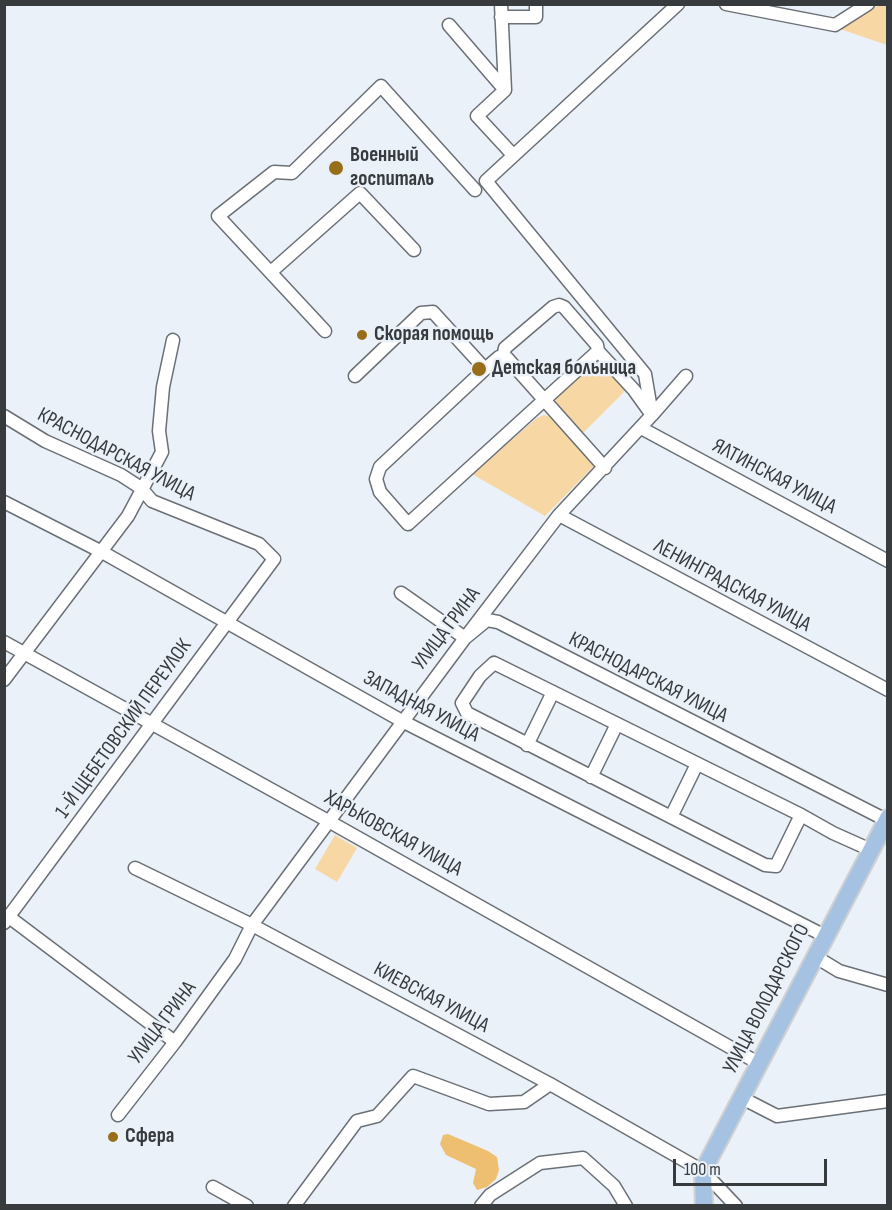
<!DOCTYPE html>
<meta charset="utf-8">
<style>
body{margin:0}
#map{position:relative;width:892px;height:1210px;overflow:hidden;background:#eaf1f9;font-family:"Sofia Sans Condensed",sans-serif}
canvas{display:block}
.frame{position:absolute;inset:0;border:6px solid #383b3e;pointer-events:none}
.scale{position:absolute;left:673px;top:1159px;width:154px;height:27px;box-sizing:border-box;border:3px solid #383b3e;border-top:0;padding-left:8px;font-size:18px;line-height:21px;white-space:nowrap;color:#383b3e;-webkit-text-stroke:4px #eaf1f9;paint-order:stroke}
</style>
<div id="map">
<canvas width="892" height="1210"></canvas>
<div class="frame"></div>
<div class="scale">100 m</div>
</div>
<script>
const c = document.querySelector('canvas').getContext('2d');
c.lineJoin = 'round';
function fillPath(path, color) { c.fillStyle = color; c.fill(path, 'evenodd'); }
const shape = rows => new Path2D(rows.map(r => 'M' + r).join(''));
function strokePath(path, color, width, dash) { c.strokeStyle = color; c.lineWidth = width; c.lineCap = dash ? 'butt' : 'round'; c.setLineDash(dash || []); c.stroke(path); }
function label(font, color, halo, rows, align = 'center') {
  c.font = font + ' "Sofia Sans Condensed",sans-serif'; c.lineWidth = 5; c.setLineDash([]); c.textBaseline = 'middle'; c.strokeStyle = halo; c.fillStyle = color; for (const [text, x, y, turn = 0] of rows) {
    c.save(); c.translate(x, y); c.rotate((+turn || 0) * Math.PI / 180); c.textAlign = isNaN(turn) ? turn : align; if (halo) c.strokeText(text, 0, 0); c.fillText(text, 0, 0); c.restore();
  }
}
fillPath(shape([
 [879,5,887,5,887,45,840,29],
 [596,361,601,362,627,389,582,434,557,406,555,397],
 [544,415,551,417,594,466,545,516,472,474,537,418],
 [335,835,357,848,337,882,315,869]
]), '#f7d7a3');
fillPath(shape([
 [448,1134,488,1151,497,1157,499,1170,496,1179,487,1187,477,1190,473,1183,476,1169,446,1155,440,1144,443,1135]
]), '#eebf70');
const minor = shape([
 [501,4,505,90,477,116,513,155],
 [726,4,835,25,868,4],
 [501,17,536,17,536,4],
 [449,25,505,90],
 [272,271,360,193,414,250],
 [325,331,218,216,274,172,292,173,381,86,475,190],
 [503,357,505,348,553,307,559,305,564,307,597,345,598,351,634,390,652,415,686,376],
 [485,369,380,467,376,479,380,492,408,524,598,351],
 [355,376,421,313,433,312,485,369,499,357,507,358,605,468],
 [4,416,45,441,121,475,141,488,152,501,259,544,274,559,4,923],
 [641,428,888,561],
 [4,502,102,552,402,721,825,936],
 [559,515,888,690],
 [401,593,465,638,487,620,498,622,888,821],
 [4,642,330,822,760,1064],
 [4,680,128,516,162,452,159,431,163,387,173,340],
 [527,745,553,692],
 [697,764,671,817,467,713,462,703,480,676,494,663,801,815,833,833,871,850],
 [591,777,617,724],
 [671,817,765,865,776,866,801,815],
 [135,868,252,925,550,1084,703,1171,736,1206],
 [9,917,175,1042],
 [816,957,839,971,888,985],
 [742,1098,777,1116,888,1101],
 [118,1115,175,1042,235,959,252,925,465,638,559,515,652,415,645,374,486,181,678,4],
 [213,1187,247,1206],
 [294,1206,357,1121,377,1116,413,1076,489,1104,524,1102,550,1084],
 [481,1206,490,1195,540,1163,583,1158,614,1186,626,1206]
]);
const major = shape([
 [704,1206,703,1171,888,818]
]);
strokePath(minor, '#6a7076', 15);
strokePath(major, '#cfd0d1', 20);
strokePath(minor, '#fff', 12);
strokePath(major, '#a6c2e3', 16);
for (const [x, y, r, color] of [
 [336,168,8,"#986e1a"],
 [362,335,6,"#986e1a"],
 [479,369,8,"#986e1a"],
 [113,1137,6,"#986e1a"]
]) { const dot = new Path2D(); dot.arc(x, y, r, 0, 2 * Math.PI); c.fillStyle = color; c.fill(dot); strokePath(dot, '#eaf1f9', 2); }
label('bold 21px', '#383b3e', '#eaf1f9', [
 ["Военный",350,156],
 ["госпиталь",350,180],
 ["Скорая помощь",374,335],
 ["Детская больница",492,369],
 ["Сфера",125,1137]
], 'left');
label('21px', '#383b3e', '#eaf1f9', [
 ["КРАСНОДАРСКАЯ УЛИЦА",116,455,28],
 ["ЯЛТИНСКАЯ УЛИЦА",774,477,28],
 ["ЛЕНИНГРАДСКАЯ УЛИЦА",732,586,28],
 ["УЛИЦА ГРИНА",447,629,-53],
 ["КРАСНОДАРСКАЯ УЛИЦА",648,678,27],
 ["ЗАПАДНАЯ УЛИЦА",421,707,28],
 ["1-Й ЩЕБЕТОВСКИЙ ПЕРЕУЛОК",124,729,-54],
 ["ХАРЬКОВСКАЯ УЛИЦА",393,834,29],
 ["КИЕВСКАЯ УЛИЦА",431,998,28],
 ["УЛИЦА ВОЛОДАРСКОГО",767,999,-63],
 ["УЛИЦА ГРИНА",163,1023,-53]
]);
</script>
